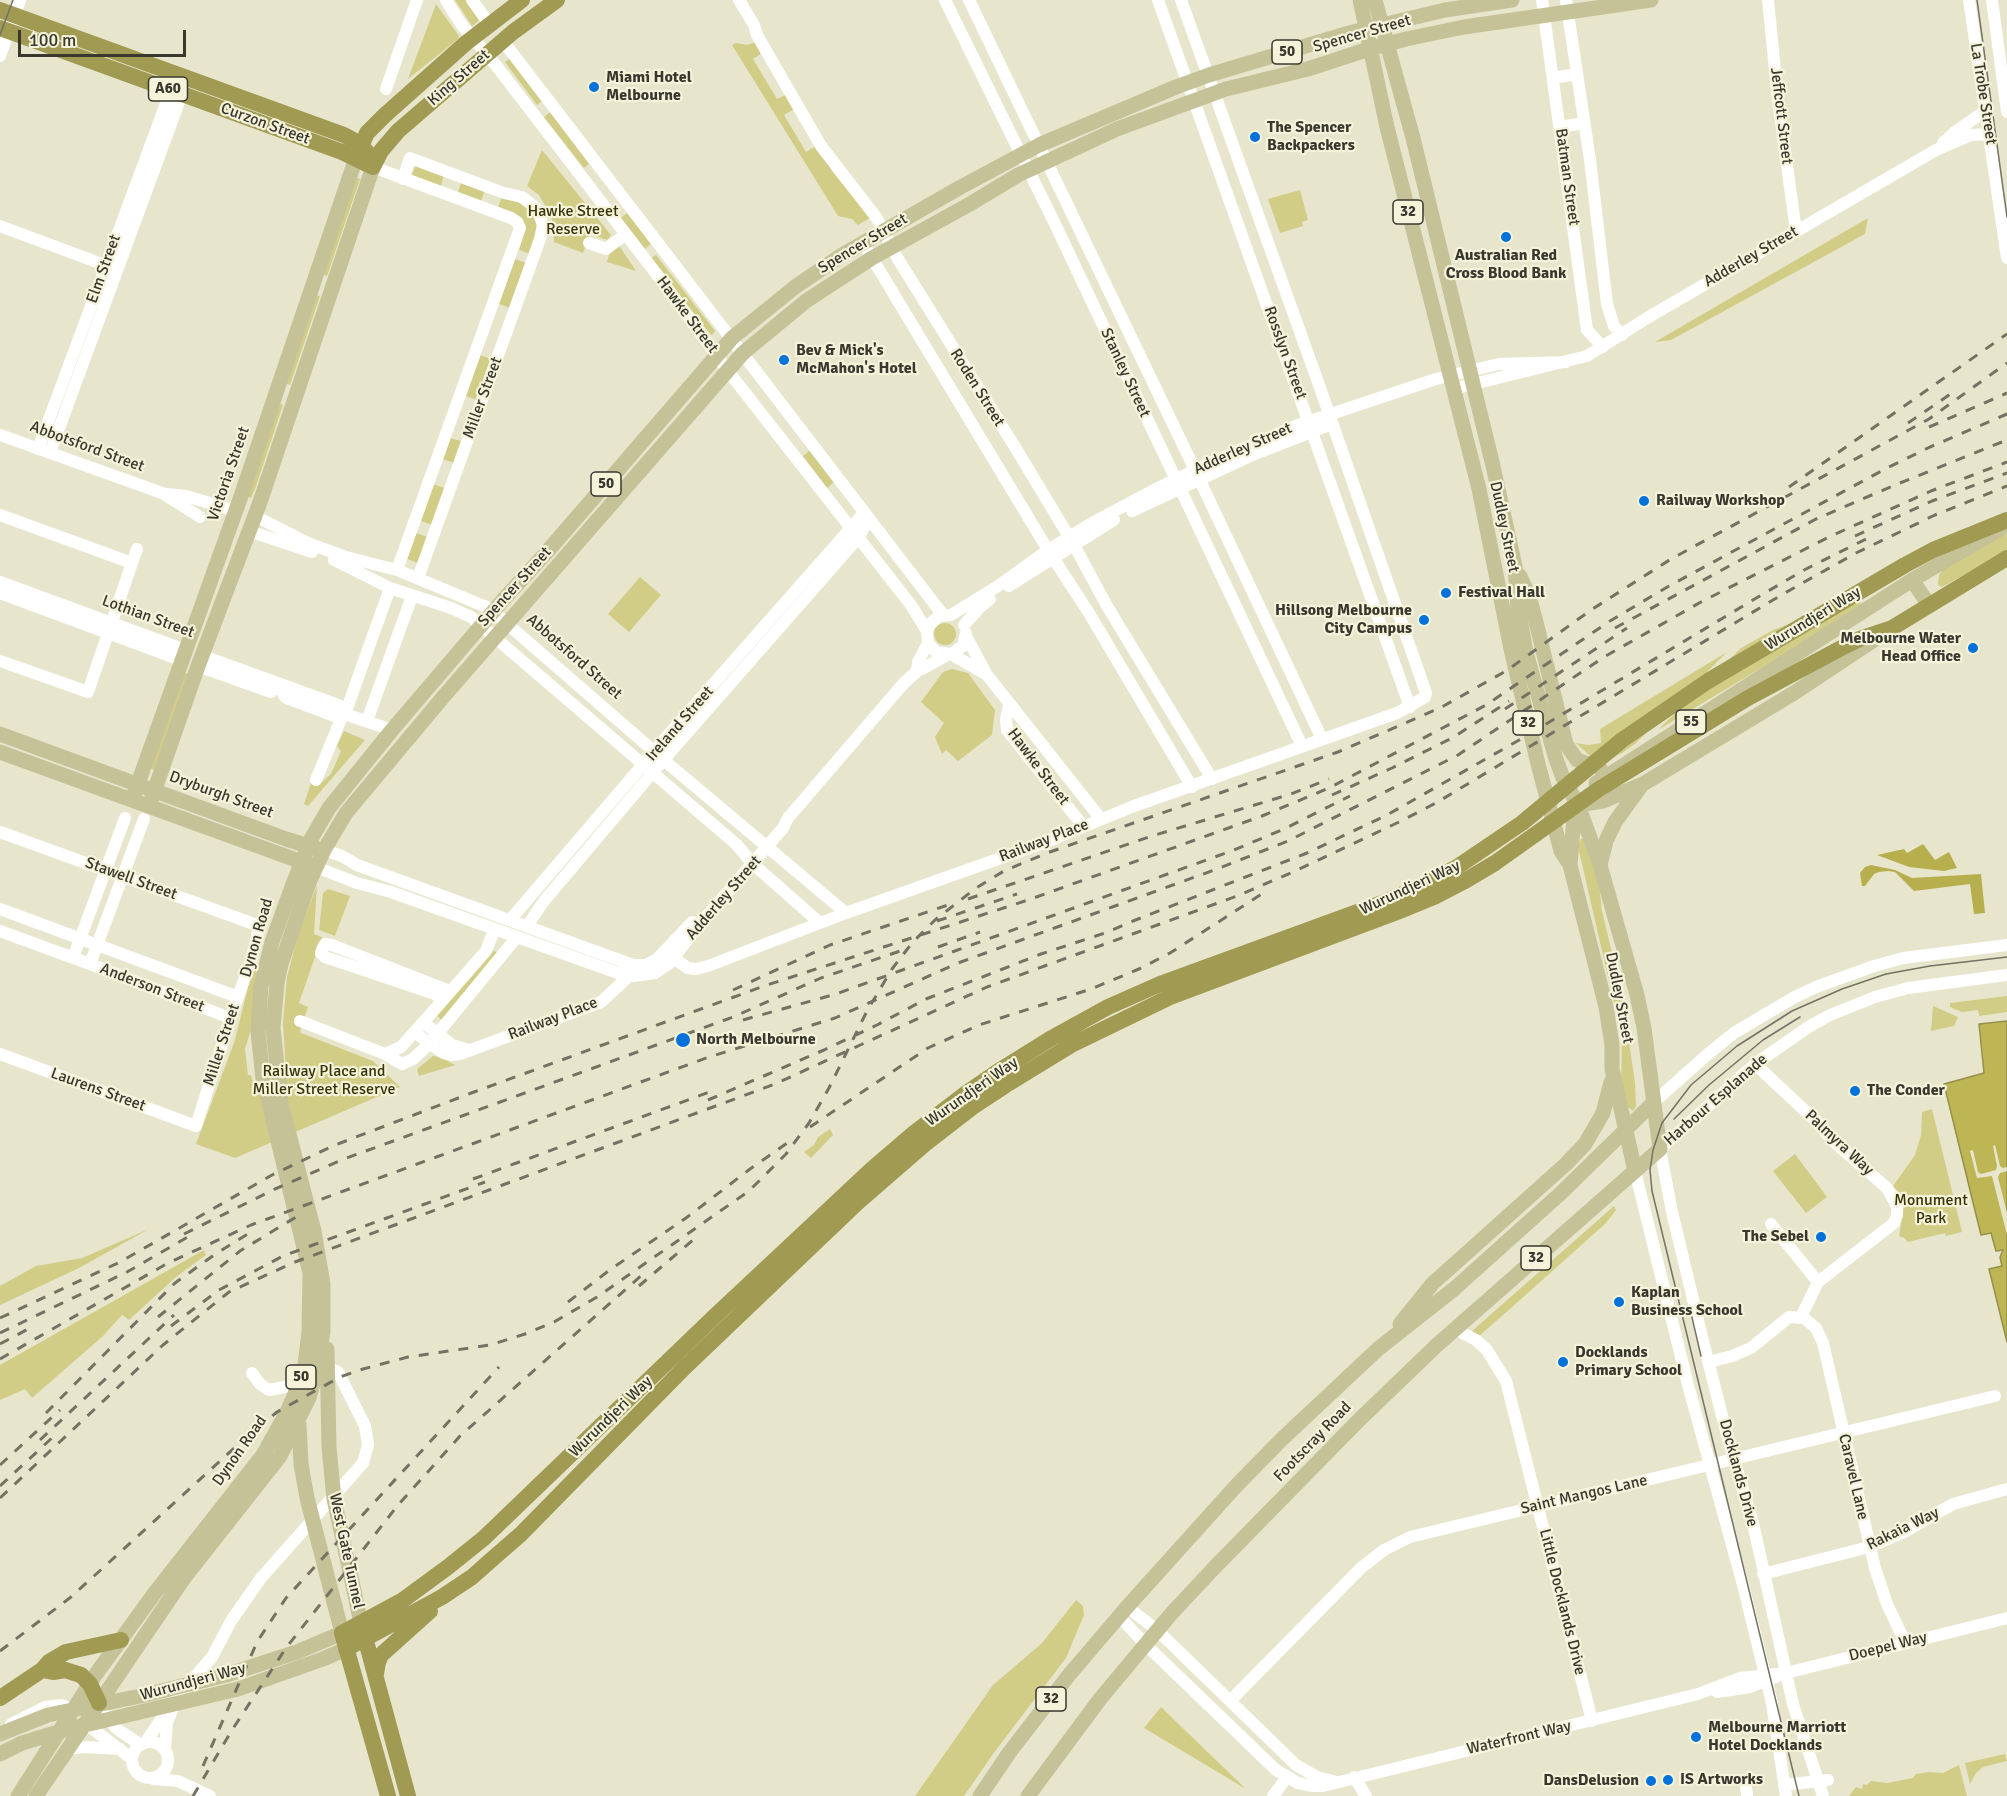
<!DOCTYPE html>
<style>
body{margin:0}
#map{position:relative;width:2007px;height:1796px;overflow:hidden;background:#e7e6cd;font-family:Signika,sans-serif}
canvas{display:block}
.scale{position:absolute;left:18px;top:30px;width:168px;height:27px;box-sizing:border-box;border:3px solid #38382e;border-top:0;padding-left:8px;font-size:18px;line-height:21px;white-space:nowrap;color:#38382e;-webkit-text-stroke:4px #f5f3da;paint-order:stroke}
</style>
<div id="map">
<canvas width="2007" height="1796"></canvas>
<div class="scale">100 m</div>
</div>
<script>
const c = document.querySelector('canvas').getContext('2d');
c.lineJoin = 'round';
function fillPath(path, color) { c.fillStyle = color; c.fill(path, 'evenodd'); }
const shape = rows => new Path2D(rows.map(r => 'M' + r).join(''));
function strokePath(path, color, width, dash) { c.strokeStyle = color; c.lineWidth = width; c.lineCap = dash ? 'butt' : 'round'; c.setLineDash(dash || []); c.stroke(path); }
function label(font, color, halo, rows, align = 'center') {
  c.font = font + ' Signika,sans-serif'; c.lineWidth = 4.5; c.setLineDash([]); c.textBaseline = 'middle'; c.strokeStyle = halo; c.fillStyle = color; for (const [text, x, y, turn = 0] of rows) {
    c.save(); c.translate(x, y); c.rotate((+turn || 0) * Math.PI / 180); c.textAlign = isNaN(turn) ? turn : align; if (halo) c.strokeText(text, 0, 0); c.fillText(text, 0, 0); c.restore();
  }
}
fillPath(shape([
 [455,0,466,0,480,20,472,26],
 [436,4,459,36,458,39,408,79],
 [756,42,762,53,753,59,777,99,787,94,796,108,784,115,806,152,818,145,832,171,870,218,858,225,852,219,838,216,732,45,736,43,747,45],
 [510,58,542,101,537,105,505,62],
 [550,112,589,164,584,168,544,117],
 [542,150,611,235,607,240,590,234,583,253,554,242,553,223,550,214,539,195,527,186],
 [416,165,444,175,441,186,411,177],
 [355,177,360,179,327,276,323,274],
 [461,183,485,190,481,201,458,192],
 [1300,190,1308,220,1302,222,1303,226,1280,233,1268,199],
 [502,196,525,205,532,212,536,220,537,230,530,254,519,250,525,229,523,219,517,215,498,208],
 [627,213,651,244,645,249,621,218],
 [1868,218,1865,234,1671,340,1655,342],
 [618,244,636,271,607,262,610,251],
 [656,255,715,331,712,335,710,334,651,258],
 [515,259,526,263,510,308,499,304],
 [316,295,320,296,290,385,285,383],
 [480,355,491,359,477,400,466,396],
 [279,403,283,405,255,489,251,498,248,497],
 [450,438,461,441,454,463,443,459],
 [810,450,834,482,827,488,803,456],
 [433,484,445,488,432,525,421,521],
 [416,533,427,537,418,563,407,559],
 [2007,533,2007,551,1942,587,1938,585,1939,575,1946,566],
 [640,577,661,595,629,632,608,614],
 [1858,600,1862,604,1781,656,1658,730,1741,648,1773,630],
 '934 634a11 11 0 1 1 22 0a11 11 0 1 1-22 0Z',
 [1727,652,1635,744,1622,753,1611,759,1591,757,1576,743,1589,745,1601,743,1600,729],
 [952,669,968,673,995,710,992,735,958,761,946,750,942,754,935,737,944,723,921,702,943,672],
 [183,672,188,674,154,770,149,768],
 [344,731,365,740,308,806,304,804,312,780,321,783,331,774,341,751,337,746],
 [1581,839,1583,839,1599,884,1602,911,1623,999,1635,1083,1636,1106,1633,1111,1626,1105,1621,1084,1622,1038,1579,851,1578,845],
 [317,885,314,934,322,937,299,1003,308,1007,300,1031,301,1033,373,1061,400,1087,235,1158,196,1144,234,1043,253,968,257,969,251,1029,245,1049,248,1075,251,1075,255,1089,286,1075,283,1022,287,977,297,939],
 [328,889,350,896,335,936,319,930,323,893],
 [492,951,497,952,444,1022,437,1016],
 [2007,996,2007,1012,1979,1016,1978,1010,1962,1012,1950,1007,1950,1003],
 [1933,1006,1958,1017,1954,1026,1931,1031],
 [433,1056,440,1057,455,1065,419,1076,417,1069],
 [1932,1109,1962,1232,1946,1236,1945,1233,1908,1242,1904,1238,1899,1236,1904,1206,1900,1193,1893,1186,1915,1155,1921,1135,1922,1112],
 [830,1129,833,1135,811,1158,804,1152,814,1145,818,1137],
 [1795,1154,1827,1197,1806,1213,1773,1171],
 [1614,1206,1616,1210,1606,1223,1511,1308,1479,1336,1472,1331],
 [149,1229,79,1268,0,1305,0,1286,36,1266,82,1258],
 [204,1250,206,1255,176,1277,129,1320,122,1315,103,1336,32,1398,25,1389,0,1400,0,1365],
 [1076,1600,1083,1606,1084,1615,1066,1658,993,1754,964,1796,915,1796,993,1685,1042,1643],
 [1161,1707,1246,1789,1144,1728],
 [2005,1754,2007,1761,1983,1767,1976,1773,1970,1784,1965,1763],
 [1959,1765,1967,1796,1849,1796,1856,1787,1862,1789,1863,1784,1867,1785,1871,1781,1887,1783,1913,1778,1916,1774,1929,1772,1943,1773]
]), '#d2cd86');
fillPath(shape([
 [1923,844,1935,860,1949,852,1957,868,1944,871,1909,867,1877,855,1904,849,1907,853],
 [1871,865,1895,870,1912,878,1981,874,1985,913,1974,914,1970,884,1914,891,1895,872,1888,871,1879,872,1874,874,1865,886,1862,886,1860,873,1865,867]
]), '#b7af4d');
const water = shape([
 [2007,1021,2007,1342,1989,1269,2002,1266,2000,1257,2003,1250,1996,1251,1991,1233,1981,1235,1944,1084,1984,1073,1979,1024,2007,1021]
]);
fillPath(water, '#beb654');
strokePath(water, '#969049', 1.5);
fillPath(shape([
 [1995,1145,2000,1166,2003,1168,2007,1167,2007,1171,2000,1173,1998,1177,2007,1213,2007,1235,1992,1176,1977,1178,1970,1151,1973,1150,1978,1172,1981,1174,1996,1170,1997,1166,1993,1146]
]), '#e7e6cd');
strokePath(shape([
 [446,0,461,24,495,64,668,289,728,371,911,605,927,631],
 [472,0,490,25],
 [739,0,754,25,757,35,821,146,876,217,898,259,1015,447,1074,545,1107,606,1212,779],
 [945,0,1056,226,1302,746],
 [969,0,1195,470,1322,739],
 [1158,0,1410,707],
 [1542,0,1587,330,1603,347],
 [1566,0,1590,160,1607,304,1614,326,1622,335],
 [1768,0,1778,100,1796,231],
 [1969,0,2007,258],
 [1992,0,2007,112],
 [503,41,943,615],
 [0,56,20,0],
 [1553,78,1577,74],
 [386,89,417,0],
 [1560,127,1584,123],
 [1943,143,1955,132,1985,111],
 [373,167,511,218,517,222,520,228,397,570],
 [403,179,410,158,504,193,522,197,537,209,543,225,540,239,418,578],
 [0,226,113,268],
 [589,243,606,249,626,234],
 [863,243,1048,550,1089,613,1192,787],
 [1453,389,1587,356,1647,318,1936,150,1971,135,1989,134],
 [0,435,162,493,200,517],
 [38,449,171,90],
 [50,453,182,94],
 [166,494,186,496,236,511],
 [1132,511,1250,456,1332,424],
 [0,515,132,563,88,692,0,661],
 [255,516,310,544,346,557,397,570,489,608,672,767,846,913],
 [249,531,312,552],
 [334,560,390,588,451,608,471,617,736,844,753,864,820,923],
 [132,563,137,549],
 [0,582,185,650],
 [1009,586,1114,520],
 [0,593,181,660],
 [950,615,939,616,930,624,927,631,928,643,936,652,951,654,986,674],
 [951,615,998,586,1048,550,1090,524,1154,490,1208,464,1298,425,1436,379,1469,371,1499,364,1566,362],
 [964,625,980,607,990,599],
 [966,636,987,675,1101,819],
 [951,654,963,646,966,633],
 [203,656,338,705,343,714],
 [198,666,271,692,275,682],
 [917,671,918,662,928,643],
 [284,685,282,692,286,698,334,716,345,714,392,730],
 [1009,705,1006,719,1007,730,1083,826],
 [345,714,390,588],
 [367,721,412,596],
 [316,780,343,714],
 [0,832,254,924,259,928,251,961,233,1010,196,1126,0,1054],
 [324,850,342,856,357,865,633,965,646,965,657,959,692,922],
 [316,867,357,883,391,892,618,973,634,976,655,973,670,963,694,931,783,828,788,818,903,684,917,671,924,668,947,655],
 [0,909,238,997],
 [510,920,664,740,864,513],
 [527,926,544,901,653,772,858,538,869,519],
 [0,931,90,964,230,1018],
 [665,952,688,968,696,969,708,966,846,913,1046,842,1134,806,1397,713,1425,697,1426,693,1318,382,1181,0],
 [73,958,125,818],
 [90,964,144,819],
 [443,1000,435,994,325,957,321,953,323,947,325,944,332,945,450,991],
 [300,1021,385,1054,402,1064,413,1059,429,1044,517,937],
 [423,1022,452,1045,469,1050],
 [414,1032,443,1053,451,1055,460,1054,601,1002,629,976],
 [385,1054,401,1047,443,1000,486,951,494,930],
 [1755,1064,1816,1121,1834,1142,1887,1188,1897,1206,1897,1215,1894,1223,1818,1282,1801,1317],
 [1654,1102,1708,1054,1734,1033,1793,998,1816,987,1874,966,1903,958,2007,945],
 [1635,1171,1688,1385,1743,1585,1772,1703,1786,1796],
 [1771,1224,1818,1282],
 [1455,1329,1476,1340,1487,1350,1506,1381,1592,1721],
 [1709,1362,1732,1356,1751,1348,1789,1317,1804,1318,1816,1328,1823,1343,1875,1568,1887,1604,1905,1642],
 [252,1373,260,1384,269,1390,290,1386],
 [1763,1574,1869,1547,1904,1532,1953,1504,2007,1489],
 [1127,1607,1157,1630,1296,1765,1317,1777,1333,1781],
 [1119,1616,1145,1644,1276,1770,1298,1783,1313,1786,1323,1786,1698,1694,1740,1678,1786,1673],
 [186,1687,212,1657,231,1621,261,1578,363,1463,368,1445,365,1426,338,1372,331,1369],
 [1717,1692,1750,1687,1786,1673,2007,1618],
 [1230,1701,1361,1568,1384,1550,1410,1537,1995,1396],
 [105,1715,117,1729,141,1745],
 [85,1723,132,1759],
 [11,1724,45,1707,62,1705,70,1708],
 '132 1760a18 18 0 1 1 36 0a18 18 0 1 1-36 0Z',
 [145,1743,173,1702],
 [67,1749,83,1747,120,1749],
 [165,1750,167,1722,179,1695],
 [1354,1777,1366,1796],
 [154,1779,178,1781,210,1796],
 [1784,1785,1828,1780],
 [1746,1788,1747,1795],
 [1273,1796,1287,1777],
 [1823,1796,1793,1704,1753,1523,1728,1439,1703,1341,1672,1212,1660,1149,1755,1064,1810,1026,1830,1015,1875,997,1908,988,2007,975]
]), '#fff', 12);
strokePath(shape([
 [1360,0,1387,127,1479,489,1511,649,1538,764,1561,851,1570,865,1606,1007,1612,1045,1612,1069,1635,1171],
 [1520,576,1529,596,1535,618,1566,744,1577,760,1600,768],
 [1912,580,1929,605],
 [0,734,286,839,318,849],
 [0,752,310,865],
 [1596,783,1912,580,2000,529],
 [132,800,240,499,356,158],
 [1574,803,1578,805,1603,801,1643,784,1794,693,1883,634],
 [149,806,198,666,259,505,373,167],
 [1570,865,1574,817,1579,803],
 [1600,865,1606,841,1615,822,1641,786],
 [1400,1324,1433,1283,1450,1268,1566,1164,1585,1144,1603,1113,1611,1082],
 [327,1349,329,1447,334,1499,361,1623],
 [0,1734,48,1715,145,1695,226,1675,297,1652,342,1633,307,1498,301,1464,299,1425],
 [0,1754,22,1743,68,1729,238,1689,323,1659,346,1649],
 [18,1796,96,1674,154,1594,263,1455,287,1412,298,1387,305,1365,309,1332,310,1273,263,1079,258,1032,261,986,272,942,293,884,311,839,329,808,392,730,503,600,546,553,732,338,795,287,842,255,959,188,1039,145,1176,87,1209,75,1349,33,1445,10,1512,0],
 [36,1796,184,1578,280,1456,309,1398,316,1373,323,1332,323,1284,314,1231,281,1103,273,1028,277,983,281,964,310,880,324,850,346,813,444,696,743,353,806,301,872,258,970,204,1018,175,1117,129,1226,89,1308,69,1369,49,1406,39,1464,27,1651,0],
 [980,1796,1009,1753,1069,1675,1127,1607,1236,1486,1282,1439,1378,1349,1454,1289,1561,1193,1654,1102],
 [1028,1796,1100,1699,1171,1614,1214,1568,1359,1420,1437,1345,1660,1149,1644,1028,1637,995,1600,865,1578,805,1563,778,1555,756,1526,652,1518,608,1515,566,1493,466,1413,138,1375,0]
]), '#c6c298', 15);
strokePath(shape([
 [0,10,344,135,359,143,375,161],
 [0,28,342,152,373,167,381,151,398,131,513,32,557,0],
 [358,153,367,133,385,115,466,43,522,0],
 [363,1630,408,1796],
 [346,1649,442,1597,472,1577,490,1561,521,1534,684,1368,857,1203,925,1144,974,1106,1006,1085,1073,1044,1170,997,1397,912,1436,896,1463,882,1495,863,1599,789,1748,698,1845,646,1862,638,1892,628,2007,558],
 [42,1670,53,1672,65,1670,81,1675,90,1684,99,1703],
 [376,1674,378,1662,381,1655,430,1611],
 [0,1698,42,1670,49,1662,66,1652,121,1640],
 [388,1796,342,1633,403,1600,448,1567,484,1538,715,1316,872,1169,914,1133,965,1094,997,1072,1050,1039,1108,1007,1160,984,1382,903,1432,881,1457,867,1522,823,1622,740,1708,681,1905,565,1933,550,2007,520]
]), '#a09a53', 16);
strokePath(shape([
 [1977,0,2007,217],
 [0,35,13,0],
 [1674,1119,1709,1085,1763,1040,1800,1017],
 [1690,1309,1701,1356],
 [1799,1796,1652,1191,1650,1170,1653,1150,1662,1123,1691,1085,1737,1046,1792,1011,1842,989,1886,974,1930,966,2007,957]
]), '#737263', 1.5);
strokePath(shape([
 [1908,423,1955,391],
 [1929,427,2007,393],
 [1789,487,2007,334],
 [1855,536,1932,501,2007,473],
 [1615,628,1816,519,1895,485,2007,440],
 [1505,709,1627,628],
 [1332,795,1392,768,1454,737,1509,701],
 [968,899,1152,836,1291,794,1329,779],
 [937,921,1017,894],
 [938,947,980,932],
 [733,990,830,945,948,905],
 [743,1020,836,994,1234,850,1284,829,1350,796],
 [708,1100,824,1050,877,1025,926,999,1041,954,1108,932,1133,921,1307,853,1387,815,1521,739,1763,594,1806,569,1868,538],
 [810,1127,928,1048,979,1025,1091,989,1139,969,1170,953,1268,890],
 [473,1179,715,1090],
 [184,1234,275,1189,344,1159,733,1017,821,978,906,949],
 [639,1286,694,1239],
 [568,1302,611,1269,686,1218,750,1169,793,1139],
 [158,1317,240,1251,301,1214],
 [0,1318,120,1262,272,1175,335,1145,474,1092,764,986,1028,900,1262,816,1329,788,1486,705,1610,621,1669,586,1887,468,1930,447,2007,414],
 [171,1326,219,1290,283,1256,485,1182],
 [0,1333,127,1272,193,1234],
 [0,1344,28,1329],
 [0,1359,168,1263,251,1225,709,1057,835,1018,958,963,1217,869,1288,841,1458,755,1604,657,1701,602,1831,536,1931,491,2007,462],
 [46,1413,175,1283,214,1255,254,1230],
 [40,1440,174,1315],
 [0,1465,60,1410],
 [0,1486,53,1437],
 [0,1498,163,1345,229,1292,295,1262,775,1084,987,987,1237,896,1293,872,1399,822,1436,803,1783,594,1856,553,1935,515,2007,486],
 [0,1651,71,1597,242,1441,277,1412,340,1377,363,1369,408,1357,490,1345,525,1334,554,1322,597,1297,749,1191,786,1154,809,1123,829,1088,867,1011,892,969,912,943,935,920,976,888,1004,871,1047,853,1338,752,1440,708,1506,671,1591,610,1671,559,1929,419,2007,363],
 [203,1766,257,1642,286,1598,499,1367],
 [193,1796,232,1730,286,1648,398,1505,460,1436,642,1275]
]), '#737263', 3, [10, 10]);
for (const [x, y, r, color] of [
 [594,87,6,"#0172d9"],
 [1255,137,6,"#0172d9"],
 [1506,237,6,"#0172d9"],
 [784,360,6,"#0172d9"],
 [1644,501,6,"#0172d9"],
 [1446,593,6,"#0172d9"],
 [1424,620,6,"#0172d9"],
 [1973,648,6,"#0172d9"],
 [683,1040,8,"#0172d9"],
 [1855,1091,6,"#0172d9"],
 [1821,1237,6,"#0172d9"],
 [1619,1302,6,"#0172d9"],
 [1563,1362,6,"#0172d9"],
 [1696,1737,6,"#0172d9"],
 [1668,1780,6,"#0172d9"],
 [1651,1781,6,"#0172d9"]
]) { const dot = new Path2D(); dot.arc(x, y, r, 0, 2 * Math.PI); c.fillStyle = color; c.fill(dot); strokePath(dot, '#f5f3da', 2); }
for (const [x, y, w] of [
 [1287,52,30],
 [168,89,39],
 [1408,212,30],
 [606,484,30],
 [1691,722,30],
 [1528,723,30],
 [1536,1258,30],
 [301,1377,30],
 [1051,1699,30]
]) { const box = new Path2D(); box.roundRect(x - w / 2, y - 12, w, 24, 4.5); c.fillStyle = '#f5f3da'; c.fill(box); strokePath(box, '#38382e', 1.5); }
label('bold 15px', '#38382e', null, [
 ["50",1287,52],
 ["A60",168,89],
 ["32",1408,212],
 ["50",606,484],
 ["55",1691,722],
 ["32",1528,723],
 ["32",1536,1258],
 ["50",301,1377],
 ["32",1051,1699]
]);
label('16px', '#38382e', '#f5f3da', [
 ["Spencer Street",1362,34,-16],
 ["King Street",459,78,-41],
 ["La Trobe Street",1983,94,81],
 ["Jeffcott Street",1781,116,83],
 ["Curzon Street",265,124,20],
 ["Batman Street",1567,177,82],
 ["Spencer Street",863,244,-31],
 ["Adderley Street",1751,257,-30],
 ["Elm Street",104,269,-70],
 ["Hawke Street",687,315,53],
 ["Rosslyn Street",1285,353,70],
 ["Stanley Street",1125,373,65],
 ["Roden Street",977,388,58],
 ["Miller Street",483,398,-70],
 ["Abbotsford Street",87,447,20],
 ["Adderley Street",1243,449,-24],
 ["Victoria Street",229,474,-71],
 ["Dudley Street",1504,527,78],
 ["Spencer Street",515,587,-48],
 ["Lothian Street",148,617,20],
 ["Wurundjeri Way",1813,619,-31],
 ["Abbotsford Street",574,657,41],
 ["Ireland Street",680,724,-49],
 ["Hawke Street",1038,767,53],
 ["Dryburgh Street",221,795,20],
 ["Railway Place",1044,841,-21],
 ["Stawell Street",131,879,20],
 ["Wurundjeri Way",1410,888,-25],
 ["Adderley Street",724,898,-49],
 ["Dynon Road",257,938,-74],
 ["Anderson Street",152,988,21],
 ["Dudley Street",1619,998,79],
 ["Railway Place",553,1019,-21],
 ["Miller Street",222,1045,-72],
 ["Laurens Street",98,1090,20],
 ["Wurundjeri Way",972,1092,-35],
 ["Harbour Esplanade",1716,1100,-41],
 ["Palmyra Way",1839,1143,43],
 ["Wurundjeri Way",611,1417,-44],
 ["Footscray Road",1313,1442,-46],
 ["Dynon Road",240,1451,-55],
 ["Docklands Drive",1738,1473,75],
 ["Caravel Lane",1853,1477,77],
 ["Saint Mangos Lane",1584,1495,-13],
 ["Rakaia Way",1903,1529,-26],
 ["West Gate Tunnel",346,1551,78],
 ["Little Docklands Drive",1562,1602,76],
 ["Doepel Way",1888,1647,-14],
 ["Wurundjeri Way",193,1682,-15],
 ["Waterfront Way",1519,1738,-13]
]);
label('bold 16px', '#38382e', '#f5f3da', [
 ["Miami Hotel",606,78],
 ["Melbourne",606,96],
 ["The Spencer",1267,128],
 ["Backpackers",1267,146],
 ["Australian Red",1506,256,"center"],
 ["Cross Blood Bank",1506,274,"center"],
 ["Bev & Mick's",796,351],
 ["McMahon's Hotel",796,369],
 ["Railway Workshop",1656,501],
 ["Festival Hall",1458,593],
 ["Hillsong Melbourne",1412,611,"right"],
 ["City Campus",1412,629,"right"],
 ["Melbourne Water",1961,639,"right"],
 ["Head Office",1961,657,"right"],
 ["North Melbourne",696,1040],
 ["The Conder",1867,1091],
 ["The Sebel",1809,1237,"right"],
 ["Kaplan",1631,1293],
 ["Business School",1631,1311],
 ["Docklands",1575,1353],
 ["Primary School",1575,1371],
 ["Melbourne Marriott",1708,1728],
 ["Hotel Docklands",1708,1746],
 ["IS Artworks",1680,1780],
 ["DansDelusion",1639,1781,"right"]
], 'left');
label('16px', '#373408', '#f5f3da', [
 ["Hawke Street",573,212],
 ["Reserve",573,230],
 ["Railway Place and",324,1072],
 ["Miller Street Reserve",324,1090],
 ["Monument",1931,1201],
 ["Park",1931,1219]
]);
</script>
